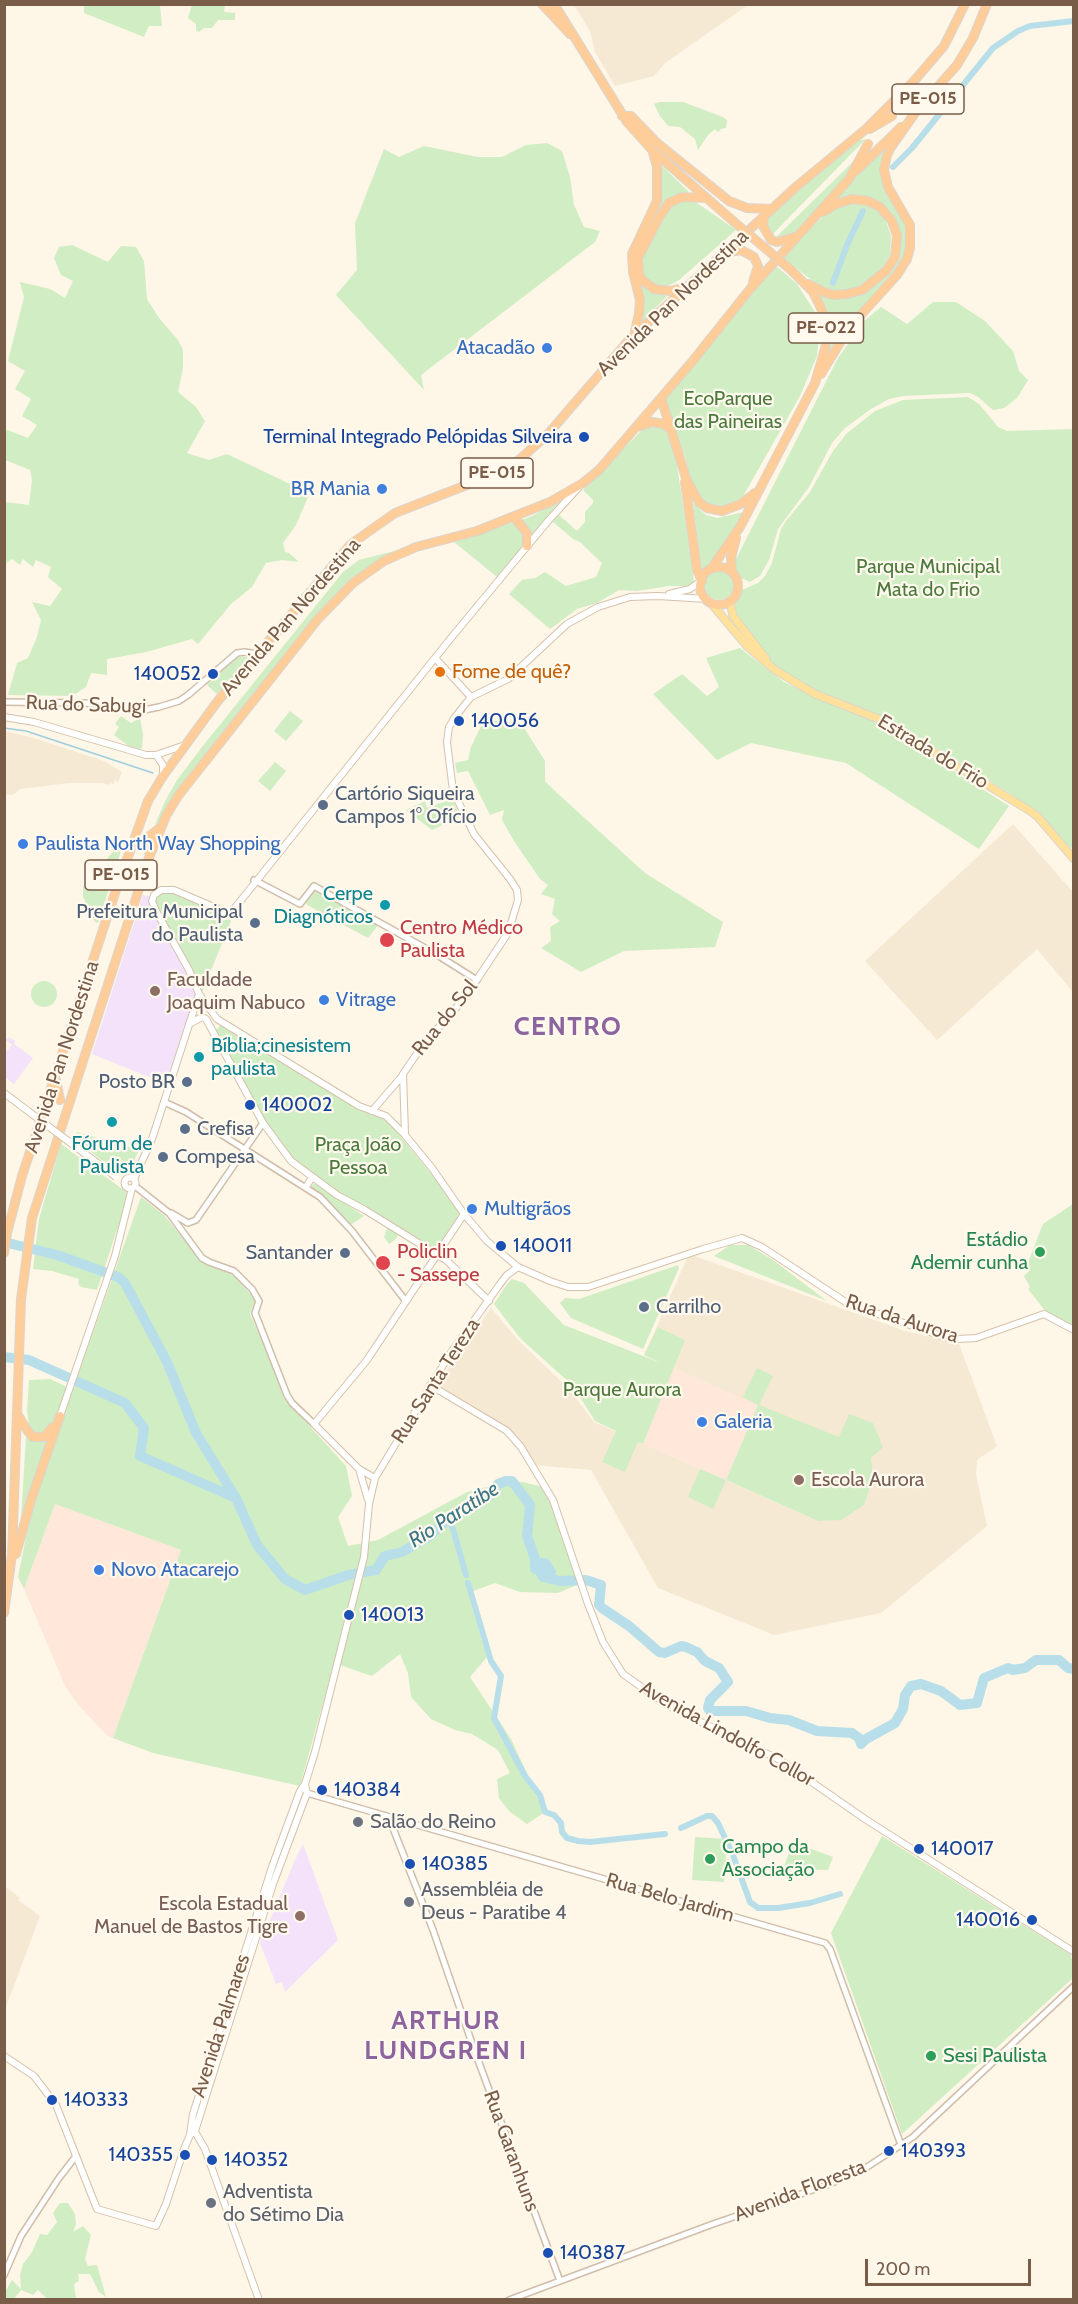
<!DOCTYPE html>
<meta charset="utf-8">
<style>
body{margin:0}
#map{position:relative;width:1078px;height:2304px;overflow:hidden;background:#fef6e6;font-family:Cabin,sans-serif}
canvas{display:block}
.frame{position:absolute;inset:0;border:6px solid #795d48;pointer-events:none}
.scale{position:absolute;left:865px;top:2259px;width:166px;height:27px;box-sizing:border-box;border:3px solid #795d48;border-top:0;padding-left:8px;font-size:18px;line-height:21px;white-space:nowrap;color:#795d48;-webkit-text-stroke:4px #fff9ee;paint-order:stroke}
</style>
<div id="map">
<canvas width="1078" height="2304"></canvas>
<div class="frame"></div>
<div class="scale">200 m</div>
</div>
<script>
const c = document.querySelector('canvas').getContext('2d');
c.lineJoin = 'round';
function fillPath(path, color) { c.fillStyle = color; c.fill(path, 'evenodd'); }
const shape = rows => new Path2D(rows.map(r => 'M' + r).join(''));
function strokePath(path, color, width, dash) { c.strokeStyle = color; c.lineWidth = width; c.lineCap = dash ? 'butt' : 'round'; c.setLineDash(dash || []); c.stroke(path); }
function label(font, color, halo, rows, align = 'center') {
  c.font = font + ' Cabin,sans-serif'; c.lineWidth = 4.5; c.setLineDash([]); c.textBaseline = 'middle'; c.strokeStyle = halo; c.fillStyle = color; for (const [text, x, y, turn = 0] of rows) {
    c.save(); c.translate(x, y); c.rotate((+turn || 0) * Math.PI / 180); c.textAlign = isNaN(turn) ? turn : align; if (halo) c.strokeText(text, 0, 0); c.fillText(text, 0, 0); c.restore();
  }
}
fillPath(shape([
 [574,5,748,5,665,63,654,76,615,86,595,52,590,31],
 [5,731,37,739,104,761,122,772,118,782,115,780,113,785,110,782,109,785,103,783,69,783,20,789,13,795,5,794],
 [1013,824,1073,892,1073,992,1037,949,937,1040,865,961],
 [689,1254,905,1331,959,1344,997,1446,977,1460,976,1475,987,1526,881,1613,774,1635,658,1588,591,1470,533,1465,510,1429,437,1384,491,1308,518,1340,569,1389,594,1422,818,1521,843,1519,871,1457,644,1355],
 [5,1886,20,1898,18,1900,40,1916,5,2010]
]), '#f6e9d3');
fillPath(shape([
 [673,1368,758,1405,726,1480,643,1444],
 [55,1504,181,1550,113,1738,107,1735,81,1708,66,1688,24,1589]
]), '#ffe7d9');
fillPath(shape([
 [143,895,153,897,199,994,169,1085,92,1054],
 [9,1037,15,1041,14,1044,33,1058,14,1084,5,1077,5,1049,7,1051,12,1045,6,1040],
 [303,1844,338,1940,285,1992,282,1982,276,1984,260,1943,264,1926,267,1927,295,1860]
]), '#f3e2fa');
fillPath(shape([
 [84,5,160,5,162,26,149,26,144,37,84,13],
 [192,5,225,5,224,12,235,13,235,20,218,20,212,28,204,28,199,32,196,31,196,24,188,18],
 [659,102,683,102,723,117,727,120,726,128,721,129,718,132,715,129,708,135,698,150,695,139,680,127,668,126,660,116,654,104],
 [866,139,852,153,769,238,765,221,773,211,854,142],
 [891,141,881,168,881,178,910,234,904,260,828,356,830,332,812,289,854,296,873,287,890,270,898,257,901,245,900,234,892,215,864,197,835,198],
 [547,143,562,151,570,177,574,205,584,227,600,231,595,242,421,375,424,390,336,295,357,270,355,223,384,149,399,157,424,146,478,157,502,157,526,145],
 [860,155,848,178,793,235,773,240],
 [660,164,689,192,674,196,665,204,638,254,636,266,638,276,653,291,667,296,638,326,644,312,634,270,634,255,655,210,660,193],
 [689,201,697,203,736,230,679,280,668,286,658,286,649,282,643,274,642,259,668,211,677,202],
 [861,202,879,211,885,218,891,236,890,255,882,268,860,287,837,292,823,289,782,257,828,211,841,206],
 [72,245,108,262,121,246,136,247,144,261,147,299,159,318,178,340,183,350,183,368,178,392,196,407,205,421,187,453,209,460,227,454,288,483,311,490,296,525,283,543,285,552,289,553,299,562,282,560,266,563,252,587,231,604,198,644,192,639,146,652,107,659,107,675,91,673,86,687,72,696,8,695,17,663,28,658,37,637,41,620,32,602,50,606,62,589,48,577,51,567,36,560,33,567,23,559,20,565,12,559,5,564,5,502,29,505,32,480,30,470,5,460,5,429,28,438,37,425,22,416,31,399,15,389,25,371,8,361,24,297,20,282,50,289,65,298,73,281,61,275,54,258,59,247],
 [775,265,797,284,815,312,820,330,817,356,800,396,742,498,729,509,713,507,700,499,691,482,685,456,669,422,666,399],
 [933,302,956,302,985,321,1013,351,1019,371,1028,380,1017,398,1004,408,993,410,978,397,970,393,903,396,889,399,871,409,845,428,832,443,809,487,778,529,769,560,760,576,750,582,739,577,735,572,734,563,838,358,864,321,881,307,907,324],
 [968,397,979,404,998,427,1007,431,1073,429,1073,850,1034,811,1011,794,887,718,865,714,783,677,775,670,739,621,736,610,734,597,737,592,758,583,765,576,772,563,781,529,786,521,810,492,833,451,846,434,875,411,903,400],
 [652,426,662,427,667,430,676,458,694,581,690,586,669,586,637,591,619,590,597,603,577,609,550,629,509,594,522,580,535,578,545,572,566,586,596,577,602,563,580,542,573,539,553,522,559,515,577,531,585,522,585,512,593,503,593,500,583,490,644,428],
 [560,501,497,577,454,542,530,517],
 [693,503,706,515,717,518,744,512,734,532,702,572],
 [402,549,379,562,336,596,159,824,155,825,165,801,177,780,202,747,343,572,359,560],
 '704 585a15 15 0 1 1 30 0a15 15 0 1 1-30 0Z',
 [740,648,784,682,834,706,874,721,1009,806,979,849,846,763,751,743,717,760,653,694,682,674,707,696,719,687,706,658],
 [238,657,252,657,217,694,207,685,227,664],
 [290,711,303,721,286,741,274,731],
 [121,716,131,723,140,718,143,734,142,748,137,750,130,747,114,735,119,727,115,724],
 [484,720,521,723,545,761,545,781,556,792,645,873,723,922,715,947,624,951,581,972,541,948,551,941,550,927,560,921,552,914,555,899,541,894,548,885,540,879,514,841,502,820,504,810,490,815,468,771,457,773,455,763,468,760,471,747],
 [275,762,286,771,270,791,258,781],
 [452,799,460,817,432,830,406,810,425,801,427,808],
 [125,838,98,923,95,922,83,897,83,887],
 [312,890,315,890,378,925,368,938,307,905,306,902],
 [159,891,174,891,233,916,202,993,155,905,155,895],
 '31 994a13 13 0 1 1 26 0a13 13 0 1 1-26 0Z',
 [224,1025,357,1109,376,1114,388,1121,464,1214,437,1254,399,1233,396,1239,389,1244,384,1237,388,1226,337,1195,295,1163,265,1122,217,1036,216,1030,220,1026],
 [77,1132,139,1150,128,1174,120,1175,75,1139],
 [61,1144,129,1194,97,1290,81,1287,78,1284,79,1279,52,1271,33,1269,39,1219],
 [313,1184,317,1184,364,1216,352,1224,350,1224,328,1202,312,1189,311,1187],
 [141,1197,164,1215,202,1262,235,1276,255,1300,250,1314,268,1354,284,1398,346,1466,352,1496,338,1517,348,1546,378,1540,467,1492,498,1484,523,1482,546,1488,579,1584,558,1593,520,1592,495,1583,468,1593,487,1657,470,1677,511,1739,545,1812,527,1824,510,1812,499,1798,497,1779,510,1773,498,1750,472,1734,455,1730,431,1719,411,1697,408,1673,400,1654,372,1676,334,1663,300,1786,153,1753,113,1738,181,1550,55,1504,24,1589,18,1577,33,1502],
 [1073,1204,1074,1322,1071,1325,1046,1312,1028,1289,1030,1287,1024,1276,1030,1270,1027,1265,1043,1224],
 [730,1245,748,1245,773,1260,827,1301,714,1256],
 [678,1265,679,1268,643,1349,571,1318,560,1303,565,1298,579,1299],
 [512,1279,524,1283,564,1325,661,1363,644,1355,658,1327,685,1340,643,1444,638,1442,625,1472,602,1462,616,1431,595,1421,573,1386,520,1338,494,1304,507,1284],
 [757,1368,773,1376,759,1405,839,1437,849,1414,873,1423,883,1447,871,1458,873,1478,864,1505,841,1520,818,1521,726,1480,713,1509,688,1497,700,1469,726,1480,758,1405,743,1397],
 [50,1379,67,1387,56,1417,49,1430,42,1435,34,1432,29,1425,27,1411,29,1380],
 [26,1437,35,1442,48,1442,21,1519],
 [882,1836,1070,1954,1073,1962,1073,1978,902,2134,831,1933],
 [695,1837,727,1839,724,1882,692,1880],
 [793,1842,833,1857,828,1870,783,1869],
 [60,2203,68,2203,75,2214,76,2224,73,2232,83,2226,91,2235,85,2259,88,2266,97,2265,106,2297,99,2292,90,2274,78,2274,79,2281,74,2284,76,2298,81,2299,47,2299,38,2290,33,2295,21,2290,14,2299,5,2299,5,2292,12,2280,21,2289,20,2275,23,2264,32,2252,40,2234,47,2235,57,2222,53,2213]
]), '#d1edc3');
strokePath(shape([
 [4,728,26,731,153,773]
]), '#9ecedc', 1.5);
strokePath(shape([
 [893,167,912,148,993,48,1018,31,1030,26,1074,21],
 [833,283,847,245,863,211],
 [448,1519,453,1529,466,1575],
 [468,1583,491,1661,501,1676,494,1718,525,1776,540,1795,545,1812,554,1815,561,1823,562,1832,567,1838,578,1841,590,1842,665,1834],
 [681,1828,707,1816,712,1816,718,1823,733,1855,750,1902,758,1908,778,1908,810,1903,840,1894]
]), '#b8dfe9', 6);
strokePath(shape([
 [4,1242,57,1255,118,1277,125,1283,167,1362,196,1433,236,1498,257,1545,285,1579,305,1590,348,1575,376,1570,385,1556,402,1552,430,1536,452,1515,457,1512,467,1511,490,1496,498,1484,506,1481,512,1481,530,1505,527,1536,535,1559,535,1569,540,1563,545,1563,551,1572,539,1569,543,1577,560,1581,586,1580,601,1585,599,1605,602,1608,629,1626,659,1652,665,1653,681,1646,686,1647,697,1652,705,1661,719,1668,728,1682,710,1700,708,1708,710,1711,746,1711,770,1718,789,1720,817,1731,852,1733,859,1738,861,1744,866,1739,895,1723,903,1709,905,1695,911,1686,921,1684,941,1691,960,1705,977,1703,984,1678,1008,1668,1013,1670,1025,1668,1036,1660,1059,1660,1068,1668,1074,1669],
 [4,1357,29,1360,125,1403,144,1428,140,1456,236,1498]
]), '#b8dfe9', 10);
const tertiary = shape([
 [4,702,84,703,144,710,159,707,179,701,188,695,237,653,245,652,257,654],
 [254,880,300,904,314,886,434,953,477,980],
 [164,1102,186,1112,320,1197,352,1231,405,1300],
 [135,1186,169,1213,202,1258,209,1262,234,1271,252,1289,259,1301,255,1313,287,1395,292,1403,314,1424],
 [171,1213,188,1223,196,1220,263,1123],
 [307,1793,825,1943,830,1949,901,2145],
 [389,1818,433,1930,475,2052,560,2281],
 [4,2275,21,2236,59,2178,76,2156],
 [509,2300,713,2224,827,2185,864,2169,913,2137,1074,1986]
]);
const secondary = shape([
 [579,487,548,521,451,638,230,914,174,890,161,890,154,895,152,901,156,911,189,970,199,994,217,1019,359,1106,386,1116,405,1135,432,1168,464,1214,487,1241,518,1267,550,1281,568,1287,588,1287,703,1249,742,1238,762,1247,847,1303,941,1336,958,1339,976,1338,1044,1314,1074,1330],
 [669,594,690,589,701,581],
 [435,658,471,697],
 [4,717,34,722,146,755,156,755,185,745],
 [156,755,163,765,163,776],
 [189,1024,202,1017,206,1019,263,1123,291,1161,337,1195,365,1210,446,1260,489,1301],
 [372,1111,403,1075],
 [405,1134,403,1074,422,1046,464,999,508,933,518,900,517,890,510,879,474,834,453,791,447,742,449,727,455,717,471,697,508,679,567,624,598,607,630,597,658,596,707,599],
 '124.5 1183a5.5 5.5 0 1 1 11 0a5.5 5.5 0 1 1-11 0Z',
 [134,1179,152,1139,199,994],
 [306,1187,312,1177],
 [430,1385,507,1431,521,1447,553,1500,588,1604,603,1642,623,1674,670,1707,780,1760,865,1819,1074,1952],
 [60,1416,115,1256,132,1188],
 [359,1469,368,1500],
 [375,1478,359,1469,314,1424,367,1360,464,1214],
 [4,2056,34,2076,56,2105,97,2209,156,2226,166,2204,184,2149,190,2135,195,2131,273,1884,307,1793,305,1784],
 [194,2130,205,2149,259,2300],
 [190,2135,193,2114,273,1864,300,1791,305,1784,315,1752,364,1557,369,1504,375,1478,450,1354,500,1284,507,1275,518,1267]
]);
const primary = shape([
 [730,601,733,616,766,659],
 [710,602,747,646,775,670,815,694,879,719,1030,811,1038,817,1074,859]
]);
const trunk = shape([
 [542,4,570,34],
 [554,4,627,122,653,151,733,221],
 [622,116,631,116,657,143,729,201,747,208,772,209],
 [912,116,957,65,973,38,987,4],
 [870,129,892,116],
 [856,171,901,127],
 [764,217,763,226,771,240,777,242,795,237],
 [723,253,741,250,754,257,758,266,753,282],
 [808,284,826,293,834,295,847,294,862,290,886,271,895,257,897,236,892,221,880,207,868,201,852,199,836,204,823,212],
 [686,287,670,291,654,289,642,280,639,274,638,258,660,216,669,203,682,197,707,198],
 [634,336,639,313,640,300,633,272,632,254,657,201,657,167,653,153],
 [821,374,849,328,897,275,907,259,910,248,910,225,888,187,884,170,887,155,891,147,915,113],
 [661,398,687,481,699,502,707,508,722,511,741,504,755,493],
 [637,427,652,422,664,424,670,429],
 [685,482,697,570,702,581],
 [514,517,527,533,527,546],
 '700 586a19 19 0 1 1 38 0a19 19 0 1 1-38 0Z',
 [711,569,740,527,815,383,825,349,827,335,825,318,819,304,813,292,791,270],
 [732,572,731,558,736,538],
 [149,852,148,837,160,828],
 [56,1080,60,1100],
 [4,1253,7,1233,22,1176,117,887,148,801,163,776,217,702,351,544,395,513,500,472,519,460,548,434,629,340,797,186,866,129,914,81,944,46,965,4],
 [18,1415,27,1430,33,1437,44,1437,53,1427],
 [16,1554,31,1500,60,1416],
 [4,1613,12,1555,21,1299,32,1218,150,855,166,816,178,796,318,619,353,583,384,561,416,547,477,531,550,502,583,483,599,470,691,363,750,289,849,179,868,144]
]);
strokePath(tertiary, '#d0beaa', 8);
strokePath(secondary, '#d6c1aa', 8);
strokePath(primary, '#dcd5cf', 9);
strokePath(trunk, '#dcd5cf', 10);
strokePath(tertiary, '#fff', 5);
strokePath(secondary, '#fff', 6);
strokePath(primary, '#ffe19c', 7);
strokePath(trunk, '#fecd9a', 8);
const secondaryBridge = shape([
 [4,1093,116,1177]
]);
const trunkBridge = shape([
 [733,221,791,270]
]);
strokePath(secondaryBridge, '#d6c1aa', 8, []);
strokePath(trunkBridge, '#dcd5cf', 10, []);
strokePath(secondaryBridge, '#fff', 6);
strokePath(trunkBridge, '#fecd9a', 8);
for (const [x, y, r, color] of [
 [547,348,6,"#3f7fe0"],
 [584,437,6,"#1a4fb4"],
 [382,489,6,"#3f7fe0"],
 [440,672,6,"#e8710a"],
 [213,674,6,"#1a4fb4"],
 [459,721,6,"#1a4fb4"],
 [323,805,6,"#5c6f8a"],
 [23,844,6,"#3f7fe0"],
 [385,905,6,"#0f9aa8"],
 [255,923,6,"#5c6f8a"],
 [387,940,8,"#e0444e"],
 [155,991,6,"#8d6e63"],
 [324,1000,6,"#3f7fe0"],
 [199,1057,6,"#0f9aa8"],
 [187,1082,6,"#5c6f8a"],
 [250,1105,6,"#1a4fb4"],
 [112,1122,6,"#0f9aa8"],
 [185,1129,6,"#5c6f8a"],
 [163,1157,6,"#5c6f8a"],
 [472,1209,6,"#3f7fe0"],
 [501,1246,6,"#1a4fb4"],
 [1040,1252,6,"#2e9e5b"],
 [345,1253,6,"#5c6f8a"],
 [383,1263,8,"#e0444e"],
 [644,1307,6,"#5c6f8a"],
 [702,1422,6,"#3f7fe0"],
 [799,1480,6,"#8d6e63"],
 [99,1570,6,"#3f7fe0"],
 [349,1615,6,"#1a4fb4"],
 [322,1790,6,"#1a4fb4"],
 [358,1822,6,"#6b7280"],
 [919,1849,6,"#1a4fb4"],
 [710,1859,6,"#2e9e5b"],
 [410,1864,6,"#1a4fb4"],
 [409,1902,6,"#6b7280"],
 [300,1916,6,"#8d6e63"],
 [1032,1920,6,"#1a4fb4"],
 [931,2056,6,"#2e9e5b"],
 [52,2100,6,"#1a4fb4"],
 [889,2151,6,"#1a4fb4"],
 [185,2155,6,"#1a4fb4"],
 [212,2160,6,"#1a4fb4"],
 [211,2203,6,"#6b7280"],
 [548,2253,6,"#1a4fb4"]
]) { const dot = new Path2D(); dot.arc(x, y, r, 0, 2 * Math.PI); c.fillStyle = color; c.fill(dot); strokePath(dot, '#fff9ee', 2); }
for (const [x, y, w] of [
 [928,99,72],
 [826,328,75],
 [497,473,72],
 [121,875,72]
]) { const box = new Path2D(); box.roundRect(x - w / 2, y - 15, w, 30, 4.5); c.fillStyle = '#fff9ee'; c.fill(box); strokePath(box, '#795d48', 1.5); }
label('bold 18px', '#795d48', null, [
 ["PE-015",928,99],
 ["PE-022",826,328],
 ["PE-015",497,473],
 ["PE-015",121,875]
]);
label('20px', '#795d48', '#fff9ee', [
 ["Avenida Pan Nordestina",673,303,-44],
 ["Avenida Pan Nordestina",291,617,-49],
 ["Rua do Sabugi",86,705,2],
 ["Estrada do Frio",933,752,31],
 ["Rua do Sol",445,1018,-51],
 ["Avenida Pan Nordestina",62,1057,-72],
 ["Rua da Aurora",902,1319,18],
 ["Rua Santa Tereza",436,1381,-57],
 ["Avenida Lindolfo Collor",727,1734,29],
 ["Rua Belo Jardim",670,1898,16],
 ["Avenida Palmares",221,2026,-72],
 ["Rua Garanhuns",511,2151,70],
 ["Avenida Floresta",800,2191,-21]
]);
label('20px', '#366cbe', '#fff9ee', [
 ["Atacadão",535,348,"right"],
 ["BR Mania",370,489,"right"],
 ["Paulista North Way Shopping",35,844],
 ["Vitrage",336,1000],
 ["Multigrãos",484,1209],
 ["Galeria",714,1422],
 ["Novo Atacarejo",111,1570]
], 'left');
label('20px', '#4b7a3c', '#fff9ee', [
 ["EcoParque",728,399],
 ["das Paineiras",728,422],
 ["Parque Municipal",928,567],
 ["Mata do Frio",928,590],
 ["Praça João",358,1145],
 ["Pessoa",358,1168],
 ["Parque Aurora",622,1390]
]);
label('20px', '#164399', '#fff9ee', [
 ["Terminal Integrado Pelópidas Silveira",572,437,"right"],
 ["140052",201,674,"right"],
 ["140056",471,721],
 ["140002",262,1105],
 ["140011",513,1246],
 ["140013",361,1615],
 ["140384",334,1790],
 ["140017",931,1849],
 ["140385",422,1864],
 ["140016",1020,1920,"right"],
 ["140333",64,2100],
 ["140393",901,2151],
 ["140355",173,2155,"right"],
 ["140352",224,2160],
 ["140387",560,2253]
], 'left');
label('20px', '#c56008', '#fff9ee', [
 ["Fome de quê?",452,672]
], 'left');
label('20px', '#4e5e75', '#fff9ee', [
 ["Cartório Siqueira",335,794],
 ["Campos 1° Ofício",335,817],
 ["Prefeitura Municipal",243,912,"right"],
 ["do Paulista",243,935,"right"],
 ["Posto BR",175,1082,"right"],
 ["Crefisa",197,1129],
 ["Compesa",175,1157],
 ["Santander",333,1253,"right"],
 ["Carrilho",656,1307]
], 'left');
label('20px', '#0d838f', '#fff9ee', [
 ["Cerpe",373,894],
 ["Diagnóticos",373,917],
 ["Bíblia;cinesistem",211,1046,"left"],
 ["paulista",211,1069,"left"],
 ["Fórum de",112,1144,"center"],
 ["Paulista",112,1167,"center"]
], 'right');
label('20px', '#be3a42', '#fff9ee', [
 ["Centro Médico",400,928],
 ["Paulista",400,951],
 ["Policlin",397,1252],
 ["- Sassepe",397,1275]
], 'left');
label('20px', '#785e54', '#fff9ee', [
 ["Faculdade",167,980],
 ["Joaquim Nabuco",167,1003],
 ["Escola Aurora",811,1480],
 ["Escola Estadual",288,1904,"right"],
 ["Manuel de Bastos Tigre",288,1927,"right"]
], 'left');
label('20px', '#27864d', '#fff9ee', [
 ["Estádio",1028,1240,"right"],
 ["Ademir cunha",1028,1263,"right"],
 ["Campo da",722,1847],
 ["Associação",722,1870],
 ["Sesi Paulista",943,2056]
], 'left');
label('20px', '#5b616d', '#fff9ee', [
 ["Salão do Reino",370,1822],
 ["Assembléia de",421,1890],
 ["Deus - Paratibe 4",421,1913],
 ["Adventista",223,2192],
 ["do Sétimo Dia",223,2215]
], 'left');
label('italic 21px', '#3d7687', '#fff9ee', [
 ["Rio Paratibe",454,1515,-33]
]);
c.letterSpacing = '1.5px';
label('bold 26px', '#8d649d', '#fff9ee', [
 ["CENTRO",568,1027],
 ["ARTHUR",446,2021],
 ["LUNDGREN I",446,2051]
]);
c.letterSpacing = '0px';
</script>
